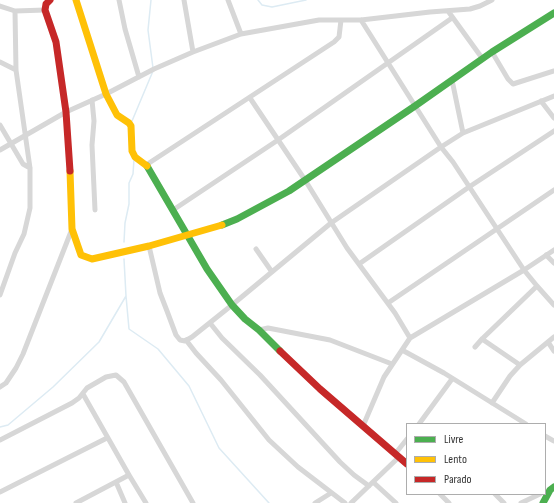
<!DOCTYPE html>
<style>
body{margin:0}
#map{position:relative;width:554px;height:503px;overflow:hidden;background:#fff;font-family:"Sofia Sans Condensed",sans-serif}
canvas{display:block}
.legend{position:absolute;left:406px;top:423px;width:140px;height:72px;box-sizing:border-box;background:#fff;border:1px solid #adadad;margin:0;padding:5px 7px;list-style:none;font-size:12px;color:#333}
.legend li{display:flex;align-items:center;gap:8px;height:20px}
.legend b{width:20px;border:1px solid #adadad}
</style>
<div id="map">
<canvas width="554" height="503"></canvas>
<ul class="legend">
<li><b style="height:5px;background:#4caf50"></b>Livre</li>
<li><b style="height:5px;background:#ffc107"></b>Lento</li>
<li><b style="height:5px;background:#c62828"></b>Parado</li>
</ul>
</div>
<script>
const c = document.querySelector('canvas').getContext('2d');
c.lineJoin = 'round';
const shape = rows => new Path2D(rows.map(r => 'M' + r).join(''));
function strokePath(path, color, width, dash) { c.strokeStyle = color; c.lineWidth = width; c.lineCap = dash ? 'butt' : 'round'; c.setLineDash(dash || []); c.stroke(path); }
strokePath(shape([
 [151,0,148,30,153,68],
 [258,0,262,5,272,7,306,0],
 [132,121,153,71],
 [124,242,125,223,129,204,129,183,133,174,134,159],
 [126,296,129,329,158,349,189,386,219,448,269,503],
 [0,427,8,425,53,387,99,342,126,296,124,259]
]), '#ddebf3', 1.5);
strokePath(shape([
 [119,0,125,29,139,77],
 [184,0,193,52],
 [228,0,241,34],
 [0,6,15,11,45,10],
 [448,11,482,58],
 [361,20,441,147,453,162,524,270,537,286,554,305],
 [492,52,508,79,513,84,554,71],
 [0,62,16,70],
 [452,80,463,133],
 [250,98,305,180,347,248,395,313,410,338],
 [92,100,94,121,92,145,95,210],
 [541,101,554,118],
 [0,125,23,164,30,168],
 [0,150,66,112,106,94,154,69,193,52,241,34,319,20,361,20,430,12,470,9,480,6,492,0],
 [146,165,334,42,339,37,341,20],
 [173,210,278,140,452,18],
 [149,246,160,293,167,311,176,335,180,340,185,341,192,337,232,305,331,223,441,147,463,133,554,96],
 [256,249,272,272],
 [546,255,554,263],
 [359,264,469,187,554,131],
 [0,295,15,253,24,234,30,208,30,168,16,70,15,11],
 [388,303,554,190],
 [210,323,222,338,260,375,340,462,354,475,369,486],
 [259,330,268,328,330,340,392,364],
 [482,339,520,365],
 [186,340,196,353,221,380,269,440,298,467,345,503],
 [548,342,554,351],
 [475,347,482,339,537,286],
 [402,350,444,373,526,424],
 [0,387,6,383,16,368,23,354,72,229],
 [83,394,129,475,146,503],
 [492,403,510,376,520,365,554,337],
 [419,424,452,379],
 [363,426,384,377,410,338,524,270,554,250],
 [545,436,554,441],
 [0,440,72,403,79,398,87,388,106,377,116,375,124,382,193,503],
 [395,454,407,439],
 [116,482,125,503],
 [373,482,396,503],
 [0,492,107,438],
 [440,494,449,503],
 [495,494,504,503],
 [76,503,129,475],
 [315,503,331,493],
 [351,503,399,457],
 [521,503,540,494]
]), '#d7d7d7', 5);
strokePath(shape([
 [147,166,207,269,232,305,245,319,259,330,280,351],
 [222,225,237,219,289,191,415,106,492,52,554,13],
 [543,503,550,490,554,487]
]), '#4caf50', 7);
strokePath(shape([
 [76,0,106,94,117,115,129,123,131,126,132,151,135,157,147,166],
 [70,171,72,229,81,255,92,259,149,246,222,225]
]), '#ffc107', 7);
strokePath(shape([
 [50,0,46,4,45,10,56,42,66,112,70,171],
 [280,351,320,389,407,464]
]), '#c62828', 7);
</script>
